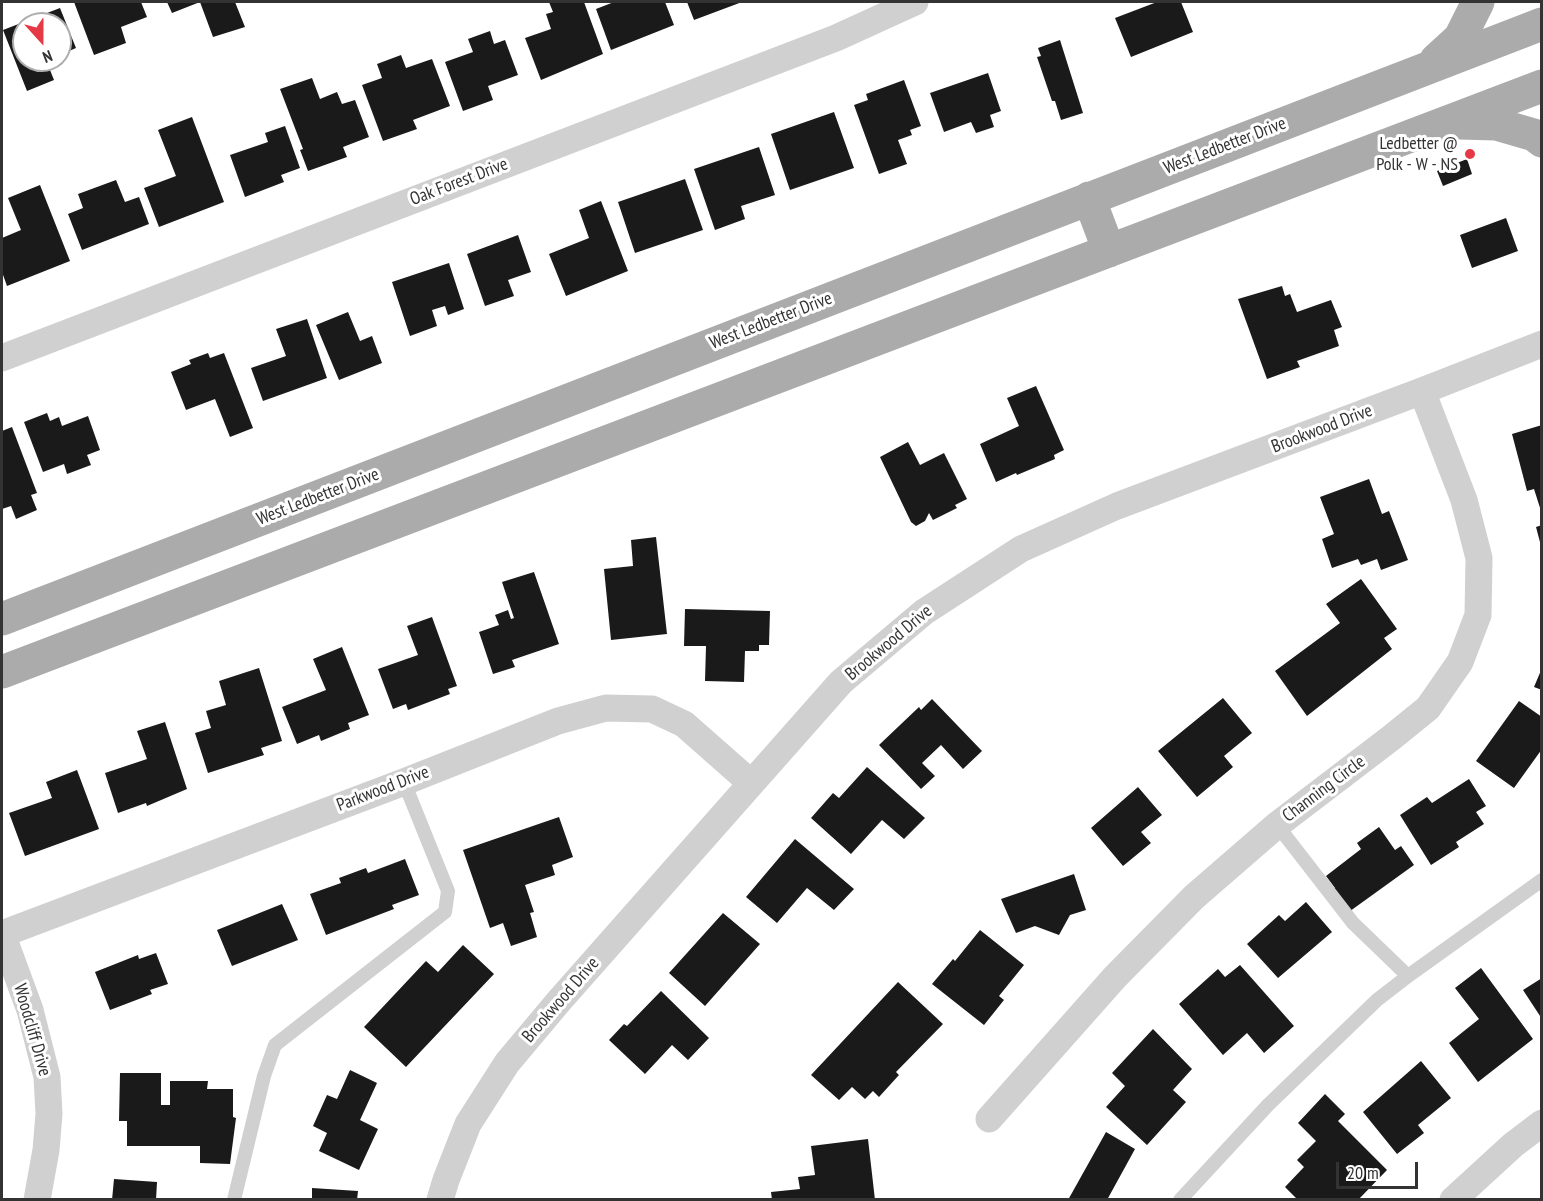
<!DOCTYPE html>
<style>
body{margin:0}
#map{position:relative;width:1543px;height:1201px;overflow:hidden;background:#fff;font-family:"PT Sans Narrow",sans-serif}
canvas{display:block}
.frame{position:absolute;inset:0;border:3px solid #333;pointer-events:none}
.north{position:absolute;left:12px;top:12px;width:60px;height:60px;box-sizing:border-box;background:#fff;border:2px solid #adadad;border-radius:50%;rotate:159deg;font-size:16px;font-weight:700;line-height:24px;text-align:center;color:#333}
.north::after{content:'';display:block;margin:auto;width:21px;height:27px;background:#e63946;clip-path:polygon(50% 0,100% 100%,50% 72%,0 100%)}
.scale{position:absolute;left:1336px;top:1162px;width:82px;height:27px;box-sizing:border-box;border:3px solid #333;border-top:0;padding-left:8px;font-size:18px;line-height:21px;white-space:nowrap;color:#333;-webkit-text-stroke:4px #fff;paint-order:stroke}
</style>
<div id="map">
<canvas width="1543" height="1201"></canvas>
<div class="frame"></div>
<div class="north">N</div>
<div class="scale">20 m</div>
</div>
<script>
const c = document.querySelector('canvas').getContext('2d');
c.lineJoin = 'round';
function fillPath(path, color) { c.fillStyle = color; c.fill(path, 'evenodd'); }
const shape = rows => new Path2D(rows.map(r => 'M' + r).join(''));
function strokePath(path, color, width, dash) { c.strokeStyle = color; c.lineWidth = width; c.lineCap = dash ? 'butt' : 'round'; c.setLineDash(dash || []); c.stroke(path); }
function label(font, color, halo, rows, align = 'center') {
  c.font = font + ' "PT Sans Narrow",sans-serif'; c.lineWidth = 6; c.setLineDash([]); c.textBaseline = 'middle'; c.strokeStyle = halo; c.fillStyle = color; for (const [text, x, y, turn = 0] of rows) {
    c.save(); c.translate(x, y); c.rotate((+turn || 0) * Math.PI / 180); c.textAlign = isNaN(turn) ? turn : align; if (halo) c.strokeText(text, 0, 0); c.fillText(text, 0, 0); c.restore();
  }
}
fillPath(shape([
 [74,2,141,2,147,17,121,27,126,43,94,55],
 [167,2,235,2,245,27,213,37,200,2,172,13],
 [549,2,584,2,603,54,541,80,525,38,551,29,546,14,553,12],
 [614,2,665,2,674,25,611,50,596,9],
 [687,2,742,2,694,20],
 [1157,2,1181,2,1193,32,1131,57,1115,18],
 [60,8,76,48,60,55,60,24,24,24,24,60,46,60,54,80,27,91,3,30],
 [490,31,494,44,505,40,518,75,488,86,493,100,463,111,445,62,473,52,468,39],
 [1060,40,1083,113,1061,120,1055,101,1052,101,1037,57,1041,56,1038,48],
 [401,55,406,68,432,59,450,106,413,120,417,129,383,141,362,85,382,78,377,64],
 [988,73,1001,111,990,115,994,127,976,133,971,122,944,132,930,93],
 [312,78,320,99,337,92,342,104,355,100,369,137,343,147,347,157,308,171,300,150,303,149,280,89],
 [904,80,921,126,910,130,912,135,898,140,907,164,879,174,854,105,868,100,866,94],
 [834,112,854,168,790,190,771,134],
 [192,117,224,202,159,227,144,188,176,176,158,130],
 [285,126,300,168,281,175,284,182,245,197,230,155,268,142,265,133],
 [759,147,775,195,741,206,745,219,715,230,694,169],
 [1467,159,1472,174,1443,186,1437,171],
 [685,179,703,230,635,253,618,202],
 [116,180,125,202,139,197,149,224,82,250,68,214,83,208,78,194],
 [40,185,70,261,7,286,2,272,2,238,21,230,8,198],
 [601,201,628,271,566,296,549,254,589,238,579,210],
 [1506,218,1518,251,1472,268,1460,235],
 [518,235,531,272,508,280,514,296,485,306,467,254],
 [449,263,464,309,448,315,445,306,432,310,437,326,410,336,392,282],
 [1282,286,1285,296,1290,294,1297,312,1331,300,1342,327,1334,330,1339,346,1297,361,1300,367,1267,379,1238,299],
 [348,312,360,341,372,336,382,363,339,380,316,325],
 [307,319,327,378,263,401,251,368,286,356,276,329],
 [208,353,210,358,224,353,253,428,230,437,215,399,186,410,171,372,191,364,189,360],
 [1036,386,1064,450,1054,455,1055,459,1017,475,1016,473,996,482,980,444,1019,426,1007,398],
 [47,413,50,421,59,417,62,426,88,416,100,450,87,455,91,465,67,474,64,464,43,472,24,422],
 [1542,425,1542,510,1541,511,1534,489,1527,491,1512,434],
 [12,427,37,493,31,495,37,510,16,519,11,506,2,509,2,431],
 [908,442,920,465,944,453,967,499,955,505,957,508,933,520,929,513,925,521,916,526,911,522,880,457],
 [1369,479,1382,514,1389,511,1408,560,1381,570,1377,559,1361,565,1358,559,1332,568,1322,539,1334,534,1320,497],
 [1542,525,1542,546,1541,546,1536,527],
 [656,537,667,634,611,640,604,569,633,566,631,540],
 [534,572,559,644,512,660,515,667,493,674,479,632,499,625,495,615,508,610,511,619,514,618,502,582],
 [1361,579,1397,629,1384,638,1392,649,1307,716,1275,671,1340,623,1326,604],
 [685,609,770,611,769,645,759,645,759,651,745,651,744,682,705,681,706,646,684,646],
 [432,617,457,686,448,689,450,694,408,710,406,704,393,709,378,669,418,655,407,626],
 [342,647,369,715,348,723,350,729,321,741,319,735,297,744,282,707,326,690,313,659],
 [259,668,282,741,261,748,264,755,208,773,195,733,211,728,206,711,226,705,219,681],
 [1542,668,1542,690,1534,687],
 [1223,698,1252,733,1224,756,1233,767,1197,797,1158,751],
 [932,699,982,751,963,769,941,745,922,763,935,776,921,789,879,745,919,707,921,710],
 [1519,701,1542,717,1542,749,1514,788,1476,761],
 [165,722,187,789,147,806,146,803,118,813,105,773,147,759,137,731],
 [867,767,925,818,904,839,882,820,851,854,811,818,833,793,839,798],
 [77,770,99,829,25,856,9,813,52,798,46,782],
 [1469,779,1486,806,1476,812,1484,824,1456,842,1459,847,1431,865,1400,815,1427,797,1432,803],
 [1138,787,1162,815,1141,832,1151,843,1123,866,1091,828],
 [559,817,573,857,552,865,555,875,525,885,534,912,530,913,537,937,511,946,503,923,490,928,463,850],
 [1379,827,1395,850,1401,846,1414,865,1346,914,1330,891,1335,888,1326,876,1361,849,1357,843],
 [795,839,854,889,834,910,807,888,777,923,746,897],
 [405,859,419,895,392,905,394,909,326,935,310,894,341,883,339,878,366,868,368,873],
 [1074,874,1086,910,1070,915,1059,935,1035,926,1016,933,1001,899],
 [1306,902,1332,932,1278,978,1247,944,1279,915,1285,921],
 [282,904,298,940,232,966,217,930],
 [723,913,760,944,705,1006,669,973],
 [980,930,1024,965,999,996,1004,1000,984,1025,932,984,953,959,955,961],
 [463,945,494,974,406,1067,364,1027,426,961,438,972],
 [156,953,168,984,150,990,152,994,110,1010,95,972,138,955,139,959],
 [1240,965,1294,1026,1264,1053,1247,1033,1223,1055,1179,1004,1218,969,1225,977],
 [1481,968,1533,1039,1478,1082,1449,1043,1479,1019,1455,988],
 [1542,978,1542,1019,1523,990],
 [898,982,943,1024,896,1072,899,1075,879,1097,873,1091,865,1099,852,1087,839,1100,811,1075],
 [661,991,709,1038,688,1060,672,1045,645,1074,609,1040,624,1024,627,1026],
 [1153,1029,1192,1069,1173,1090,1186,1102,1147,1145,1106,1107,1125,1086,1112,1073],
 [1421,1061,1451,1098,1418,1125,1424,1133,1397,1154,1363,1112],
 [350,1070,377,1083,360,1120,378,1129,359,1170,319,1151,327,1133,313,1126,327,1095,337,1099],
 [120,1073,161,1073,161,1105,170,1105,170,1081,208,1081,207,1089,233,1089,233,1117,236,1118,230,1164,200,1163,200,1146,127,1146,127,1121,119,1121],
 [1325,1094,1345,1114,1338,1121,1387,1170,1358,1200,1298,1200,1285,1187,1304,1167,1297,1160,1316,1141,1298,1123],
 [1106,1132,1135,1149,1107,1200,1068,1200],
 [868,1139,875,1200,772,1200,771,1192,800,1189,798,1177,815,1175,811,1146],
 [114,1179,157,1182,156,1200,112,1200],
 [312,1188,358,1191,357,1200,312,1200]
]), '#1a1a1a');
strokePath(shape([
 [1277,825,1353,923,1408,976],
 [234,1200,264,1076,275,1045,445,912,448,891,404,782],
 [1180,1200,1268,1105,1377,1000,1408,976,1542,880]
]), '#d0d0d0', 14);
strokePath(shape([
 [2,358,836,38,915,2],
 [2,934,404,782,558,721,606,708,652,709,684,724,751,783],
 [2,934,30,1010,47,1077,49,1114,46,1150,37,1200],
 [989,1119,1115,977,1194,897,1277,825,1391,738,1428,708,1460,662,1478,615,1479,558,1464,500,1422,391],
 [440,1200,446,1180,468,1124,507,1063,559,1001,841,682,924,612,1021,549,1117,506,1422,391,1542,344],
 [1453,1200,1513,1145,1542,1123]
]), '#d0d0d0', 27);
strokePath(shape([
 [1436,60,1460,38,1478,2],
 [1459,123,1496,124,1534,135,1542,141],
 [1089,198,1109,251],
 [2,619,1542,24],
 [2,672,1542,86]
]), '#ababab', 33);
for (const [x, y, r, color] of [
 [1470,154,6,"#e63946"]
]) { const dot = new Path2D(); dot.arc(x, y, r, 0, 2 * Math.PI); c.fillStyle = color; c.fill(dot); strokePath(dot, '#fff', 2); }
label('18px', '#333', '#fff', [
 ["Ledbetter @",1458,144],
 ["Polk - W - NS",1458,165]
], 'right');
label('18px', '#333', '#fff', [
 ["West Ledbetter Drive",1225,146,-21],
 ["Oak Forest Drive",459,182,-21],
 ["West Ledbetter Drive",771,321,-21],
 ["Brookwood Drive",1322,429,-21],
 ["West Ledbetter Drive",318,497,-21],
 ["Brookwood Drive",889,643,-40],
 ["Parkwood Drive",383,789,-21],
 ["Channing Circle",1324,789,-37],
 ["Brookwood Drive",561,1000,-49],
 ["Woodcliff Drive",32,1030,74]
]);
</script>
